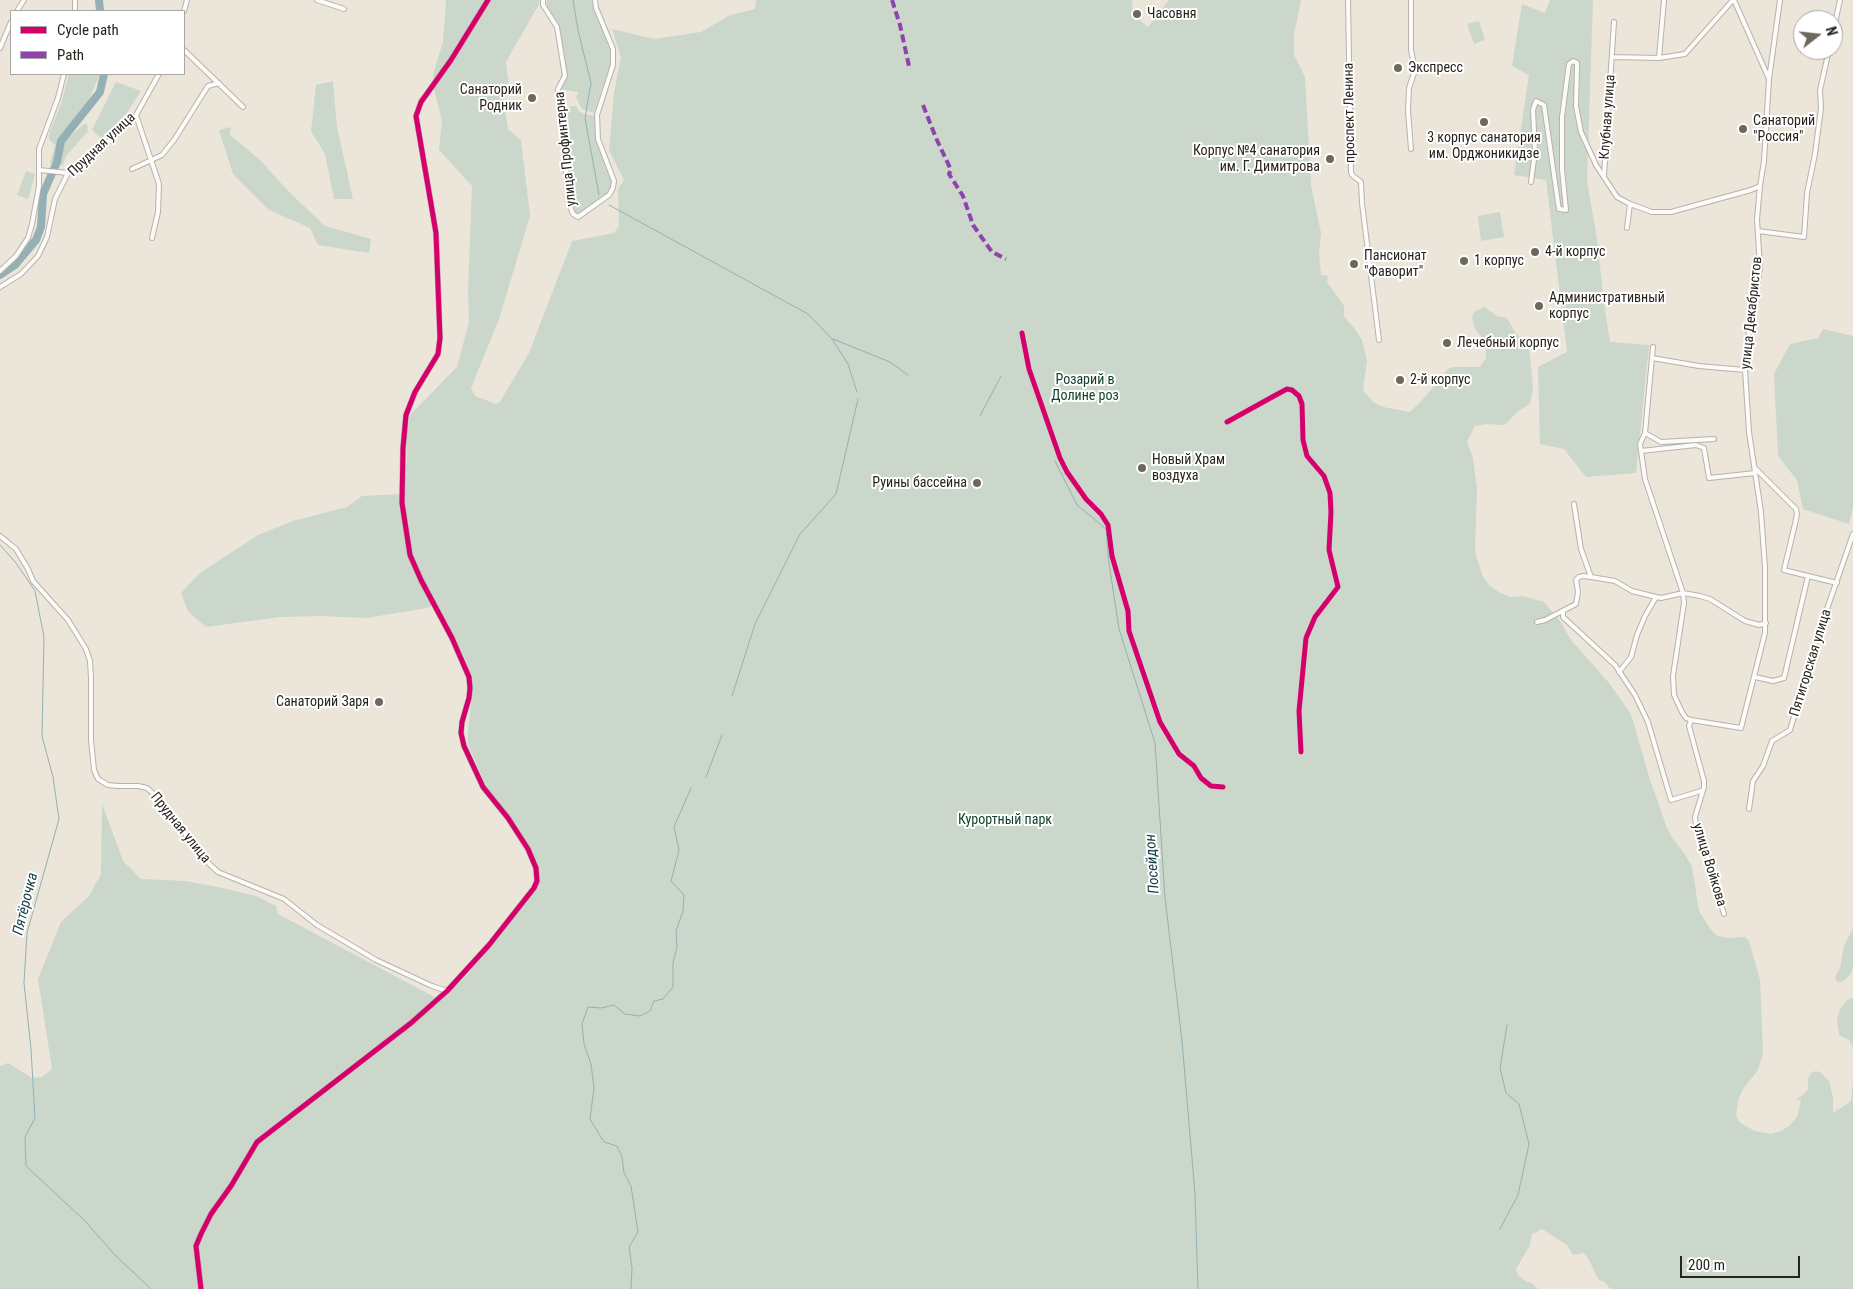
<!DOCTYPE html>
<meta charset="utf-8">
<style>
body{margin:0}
#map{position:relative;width:1853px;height:1289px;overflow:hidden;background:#ebe5da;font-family:"Roboto Condensed",sans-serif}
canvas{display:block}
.legend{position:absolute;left:10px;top:10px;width:175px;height:65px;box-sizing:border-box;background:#fff;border:1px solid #a9a7a4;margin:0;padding:6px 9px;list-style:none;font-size:15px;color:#27241c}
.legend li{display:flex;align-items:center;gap:10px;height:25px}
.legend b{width:25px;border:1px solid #a9a7a4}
.north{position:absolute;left:1793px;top:10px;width:50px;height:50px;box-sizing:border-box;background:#fff;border:1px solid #a9a7a4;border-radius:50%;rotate:74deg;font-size:14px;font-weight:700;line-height:20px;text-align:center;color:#27241c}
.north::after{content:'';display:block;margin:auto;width:18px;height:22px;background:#6c685e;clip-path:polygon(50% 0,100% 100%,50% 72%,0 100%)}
.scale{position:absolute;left:1680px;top:1256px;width:120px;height:22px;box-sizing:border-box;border:2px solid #27241c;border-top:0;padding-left:6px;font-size:15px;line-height:18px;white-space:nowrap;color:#27241c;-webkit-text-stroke:4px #fff;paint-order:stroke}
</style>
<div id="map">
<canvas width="1853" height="1289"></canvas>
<ul class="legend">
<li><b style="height:6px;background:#d6006c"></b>Cycle path</li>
<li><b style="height:6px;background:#8e44ad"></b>Path</li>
</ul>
<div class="north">N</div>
<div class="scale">200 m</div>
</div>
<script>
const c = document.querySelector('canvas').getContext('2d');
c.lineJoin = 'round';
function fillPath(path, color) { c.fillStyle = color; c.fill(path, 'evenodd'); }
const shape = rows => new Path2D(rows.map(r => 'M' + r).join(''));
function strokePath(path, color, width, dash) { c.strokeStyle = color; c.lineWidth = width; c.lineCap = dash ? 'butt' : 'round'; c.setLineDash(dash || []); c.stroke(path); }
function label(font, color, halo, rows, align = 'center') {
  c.font = font + ' "Roboto Condensed",sans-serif'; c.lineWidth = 4; c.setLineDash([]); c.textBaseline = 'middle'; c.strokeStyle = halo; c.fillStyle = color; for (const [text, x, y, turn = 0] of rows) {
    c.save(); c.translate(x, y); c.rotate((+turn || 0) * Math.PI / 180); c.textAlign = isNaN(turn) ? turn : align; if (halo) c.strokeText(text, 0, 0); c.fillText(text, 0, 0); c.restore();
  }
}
fillPath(shape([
 [446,0,539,0,539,4,506,62,510,93,503,100,508,129,521,140,530,216,499,319,471,388,475,396,496,404,500,402,529,353,572,241,614,233,619,226,618,189,624,180,609,150,614,93,621,57,612,29,654,39,701,32,730,15,755,9,756,0,1132,0,1133,15,1148,27,1169,0,1301,0,1294,35,1294,55,1305,77,1311,185,1321,233,1319,253,1321,275,1328,276,1327,282,1344,306,1344,316,1348,322,1353,326,1362,340,1367,361,1363,390,1373,402,1383,407,1410,412,1425,397,1448,369,1453,367,1480,367,1486,358,1486,347,1485,342,1474,327,1472,317,1474,312,1484,307,1497,316,1507,318,1515,332,1527,344,1530,354,1533,388,1530,404,1517,412,1506,424,1501,425,1486,424,1475,426,1467,442,1473,458,1477,488,1475,552,1483,577,1490,586,1499,592,1511,597,1523,596,1544,602,1560,621,1571,640,1609,683,1631,714,1650,780,1667,828,1673,839,1684,853,1692,867,1699,911,1711,930,1718,936,1728,938,1745,937,1749,941,1760,980,1763,1053,1758,1070,1743,1089,1738,1100,1736,1115,1738,1120,1742,1124,1755,1131,1771,1134,1781,1131,1790,1125,1797,1117,1801,1100,1796,1100,1805,1093,1808,1089,1808,1078,1811,1073,1816,1071,1821,1073,1829,1081,1833,1097,1833,1113,1851,1101,1853,1080,1853,1289,1610,1289,1606,1283,1598,1279,1589,1260,1584,1253,1573,1255,1567,1245,1542,1229,1532,1234,1530,1245,1516,1269,1518,1275,1527,1282,1532,1283,1538,1289,0,1289,0,1066,8,1063,32,1078,42,1077,52,1069,38,979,61,922,89,896,101,874,102,804,123,861,141,879,185,881,218,887,256,896,276,906,278,914,440,1000,469,973,537,888,540,881,539,870,536,861,520,831,486,786,468,745,468,730,473,688,470,674,464,656,437,603,427,608,366,618,320,616,280,617,206,627,188,611,181,593,200,573,258,535,293,521,347,507,362,496,404,494,407,454,406,437,410,415,457,367,469,322,468,291,472,186,439,150,442,120,434,90,433,74,443,42],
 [547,0,594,0,594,9,611,50,611,65,602,88,594,113,582,109,576,97,578,92,560,89,567,77,559,25,547,6],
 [1550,0,1593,0,1587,181,1597,239,1604,304,1610,342,1649,345,1636,473,1586,477,1564,449,1540,444,1538,367,1567,352,1546,180,1514,175,1529,75,1512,66,1522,4,1545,13],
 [1479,21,1485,40,1474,44,1467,24],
 [69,74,100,74,87,104,61,138,54,165,50,163,55,145,49,139,49,134,62,101],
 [333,81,337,127,353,199,334,199,325,154,311,131,316,85],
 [116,82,141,91,123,119,103,140,92,130],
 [576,106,579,111,584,114,596,116,596,139,612,181,612,188,607,195,578,216,574,213,570,203,562,108],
 [84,124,87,125,88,131,66,156,63,165,60,166,61,152,66,140],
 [231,127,230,135,260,160,288,191,325,226,371,239,369,253,318,245,310,228,269,210,233,174,219,130],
 [26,171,35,174,28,199,17,195],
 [1500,212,1504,237,1481,241,1478,216],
 [1823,329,1853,336,1853,508,1849,524,1803,509,1797,480,1778,456,1774,374,1790,344,1818,338],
 [1853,928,1853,968,1851,974,1842,982,1837,982,1835,977,1840,968,1844,946],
 [1853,997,1853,1048,1849,1040,1839,1035,1837,1020,1840,1009,1846,1001]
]), '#cbd7ca');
strokePath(shape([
 [573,0,578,30,591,83,585,118,599,195],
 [609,205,808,314,832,339,848,364,857,392],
 [833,339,890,362,908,375],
 [980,416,1001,376],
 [1055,461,1077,505,1106,529,1109,563,1119,629,1155,743,1165,898,1182,1041,1195,1194,1198,1289],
 [0,545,16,563,35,591,44,637,42,736,53,777,59,819,27,933,24,983,31,1049,35,1118,25,1137,26,1166,84,1220,115,1255,151,1289],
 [732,696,755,624,800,534,836,494,858,399],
 [706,777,722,735],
 [1500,1229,1518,1195,1529,1144,1519,1104,1506,1093,1500,1068,1507,1025],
 [631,1289,632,1268,629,1247,638,1232,631,1186,624,1173,622,1157,617,1146,604,1142,590,1119,594,1088,591,1064,584,1044,582,1024,588,1007,601,1008,614,1005,625,1014,640,1016,650,1011,654,1001,663,999,673,987,673,963,677,947,676,931,683,911,684,895,671,881,679,850,674,827,691,788]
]), '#94b0b4', 1);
strokePath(shape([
 [99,0,100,11],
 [0,275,15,265,36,240,41,227,43,194,57,162,61,141,100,92,104,74]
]), '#94b0b4', 8);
const street = shape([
 [317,0,344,9],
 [543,0,543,5,557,27,565,76,558,89,569,204,573,214,578,217,609,195,613,188,614,181,598,139,597,115,613,65,613,49,596,8,595,0],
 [1348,0,1351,172,1352,175,1361,182,1362,203,1379,340],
 [1734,0,1769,79],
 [17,11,24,0],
 [75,11,75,0],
 [184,11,187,0],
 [1833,32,1840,0],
 [0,48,11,22],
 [184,50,243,107],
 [1612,57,1659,58,1685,54,1733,0],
 [1659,58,1664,0],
 [136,115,159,184,158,212,152,238],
 [1411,149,1408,111,1409,88,1415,70,1411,50,1411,0],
 [132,169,162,155,174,140,208,86,219,83],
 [39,170,68,173],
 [1604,175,1614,22],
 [1531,182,1535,152,1533,110,1536,101,1544,105,1558,203,1559,209,1566,210,1562,169,1562,117,1568,71,1569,64,1573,61,1577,63,1577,68,1576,106,1581,132,1596,165,1617,197,1630,204,1652,212,1671,212,1751,190,1760,186],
 [1627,228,1630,204],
 [1758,231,1804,237,1807,193,1815,154,1821,108,1820,90,1829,50],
 [0,271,16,256,28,238,32,224,39,186,39,149,58,98,64,74],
 [0,287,21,274,38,256,47,237,55,199,68,173,102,148,128,124,136,115,159,74],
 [1652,358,1699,366,1745,370],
 [1645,433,1661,442,1714,439],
 [1641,451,1640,444,1645,433,1653,347],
 [1574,504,1581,549,1591,577,1615,581,1632,591,1656,597,1661,598,1683,593,1700,596,1710,599,1745,621,1759,625,1766,623],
 [0,536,16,549,28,569,33,581,68,620,86,649,90,661,91,678,91,740,94,770,98,779,108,785,118,786,138,786,147,788,158,798,204,859,218,872,284,899,317,925,376,960,432,986,447,991],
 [1808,576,1837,583],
 [1563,611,1563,617,1615,665,1635,695,1648,722,1671,800,1701,791],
 [1537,622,1545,620,1576,604,1578,592,1576,580,1579,577,1583,576,1591,577],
 [1619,672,1631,657,1637,635,1645,616,1656,597],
 [1755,677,1773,681,1784,678,1808,576,1784,570,1795,524,1797,514,1796,509,1755,468],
 [1691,720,1686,718,1682,712,1674,695,1673,676,1684,603,1683,593,1645,479,1641,451,1696,445,1704,448,1709,478,1755,473],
 [1749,809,1753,781,1763,766,1772,741,1790,730,1818,635,1853,534],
 [1724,914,1707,855,1696,826,1695,817,1704,787,1704,781,1689,726,1691,720,1741,728,1765,633,1765,568,1761,512,1749,432,1745,370,1745,355,1760,268,1757,219,1760,186,1764,161,1769,79,1780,0],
 [201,1289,196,1246,201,1234,211,1214,231,1186,257,1142,411,1023,447,991,489,945,534,888,537,881,536,868,528,849,508,818,483,787,464,746,461,733,462,722,469,698,470,688,469,677,452,638,421,580,410,555,402,503,403,448,406,415,415,392,438,354,440,338,436,233,416,116,421,102,451,60,488,0]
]);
strokePath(street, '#b7b3aa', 6);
strokePath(street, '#fcfbf9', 4);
strokePath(shape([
 [892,0,900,25,909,66],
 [923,105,936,138,951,170,949,174,963,196,973,225,992,252,1006,259]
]), '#8e44ad', 4, [8, 4]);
strokePath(shape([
 [1022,333,1029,369,1060,458,1067,472,1086,499,1101,514,1108,525,1112,556,1128,611,1129,631,1160,722,1179,754,1194,766,1201,778,1211,786,1223,787],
 [1227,422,1274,396,1287,389,1292,390,1299,396,1302,404,1303,440,1307,456,1324,476,1330,493,1331,512,1329,550,1338,587,1315,617,1306,638,1299,711,1301,752],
 [201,1289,196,1246,201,1234,211,1214,231,1186,257,1142,411,1023,447,991,489,945,534,888,537,881,536,868,528,849,508,818,483,787,464,746,461,733,462,722,469,698,470,688,469,677,452,638,421,580,410,555,402,503,403,448,406,415,415,392,438,354,440,338,436,233,416,116,421,102,451,60,488,0]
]), '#d6006c', 5);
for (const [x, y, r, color] of [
 [1137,14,5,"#6c685e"],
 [1398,68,5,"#6c685e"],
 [532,98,5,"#6c685e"],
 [1484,122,5,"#6c685e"],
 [1743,129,5,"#6c685e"],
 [1330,159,5,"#6c685e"],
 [1535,252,5,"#6c685e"],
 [1464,261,5,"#6c685e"],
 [1354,264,5,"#6c685e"],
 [1539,306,5,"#6c685e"],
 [1447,343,5,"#6c685e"],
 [1400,380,5,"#6c685e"],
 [1142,468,5,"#6c685e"],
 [977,483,5,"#6c685e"],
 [379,702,5,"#6c685e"]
]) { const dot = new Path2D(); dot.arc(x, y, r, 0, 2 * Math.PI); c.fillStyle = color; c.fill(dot); strokePath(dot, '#fff', 2); }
label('14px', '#27241c', '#fff', [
 ["Часовня",1147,14],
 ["Экспресс",1408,68],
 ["Санаторий",522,90,"right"],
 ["Родник",522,106,"right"],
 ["Санаторий",1753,121],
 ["\"Россия\"",1753,137],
 ["3 корпус санатория",1484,138,"center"],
 ["им. Орджоникидзе",1484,154,"center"],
 ["Корпус №4 санатория",1320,151,"right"],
 ["им. Г. Димитрова",1320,167,"right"],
 ["4-й корпус",1545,252],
 ["Пансионат",1364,256],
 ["\"Фаворит\"",1364,272],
 ["1 корпус",1474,261],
 ["Административный",1549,298],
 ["корпус",1549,314],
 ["Лечебный корпус",1457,343],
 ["2-й корпус",1410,380],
 ["Новый Храм",1152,460],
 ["воздуха",1152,476],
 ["Руины бассейна",967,483,"right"],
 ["Санаторий Заря",369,702,"right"]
], 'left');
label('14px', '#27241c', '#fff', [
 ["проспект Ленина",1350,113,-91],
 ["Клубная улица",1608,117,-86],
 ["Прудная улица",102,145,-43],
 ["улица Профинтерна",566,149,-96],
 ["улица Декабристов",1752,313,-84],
 ["Пятигорская улица",1811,663,-73],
 ["Прудная улица",180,828,51],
 ["улица Войкова",1709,865,73]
]);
label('14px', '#12412c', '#fff', [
 ["Розарий в",1085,380],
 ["Долине роз",1085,396],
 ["Курортный парк",1005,820]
]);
label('italic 15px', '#133c45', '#fff', [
 ["Посейдон",1153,864,-94],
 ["Пятёрочка",26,904,-76]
]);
</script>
